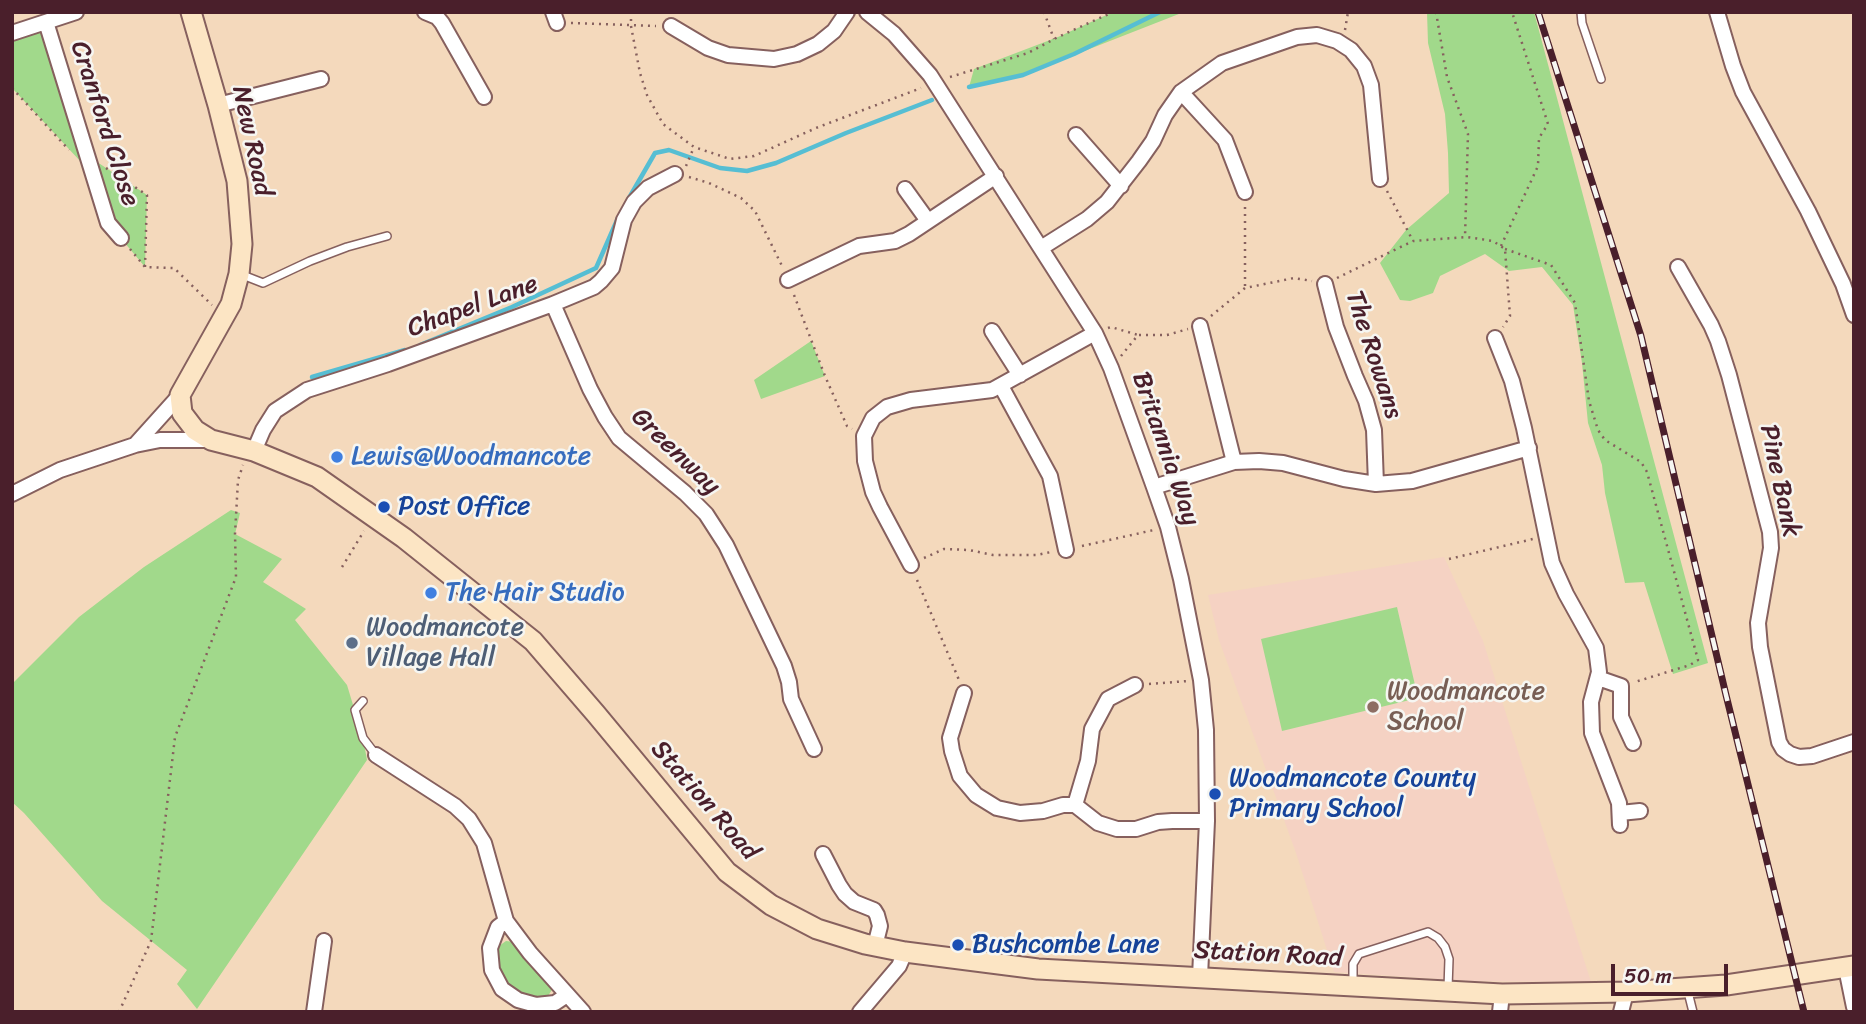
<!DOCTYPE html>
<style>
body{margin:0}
#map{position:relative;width:1866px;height:1024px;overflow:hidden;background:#f4d9bc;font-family:Sriracha,sans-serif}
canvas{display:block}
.frame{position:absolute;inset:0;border:14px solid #4a1f2b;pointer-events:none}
.scale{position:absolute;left:1611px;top:964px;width:117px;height:32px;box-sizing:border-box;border:4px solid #4a1f2b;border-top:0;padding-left:9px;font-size:21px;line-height:24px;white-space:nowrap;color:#4a1f2b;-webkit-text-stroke:5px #f6f6f2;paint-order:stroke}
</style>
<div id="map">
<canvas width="1866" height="1024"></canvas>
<div class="frame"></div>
<div class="scale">50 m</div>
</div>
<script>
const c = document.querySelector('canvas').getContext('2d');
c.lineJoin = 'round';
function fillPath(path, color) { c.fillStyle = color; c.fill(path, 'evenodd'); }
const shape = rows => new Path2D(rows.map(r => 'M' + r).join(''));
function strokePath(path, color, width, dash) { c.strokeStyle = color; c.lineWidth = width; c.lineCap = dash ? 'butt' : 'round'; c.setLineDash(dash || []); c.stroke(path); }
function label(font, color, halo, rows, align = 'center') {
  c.font = font + ' Sriracha,sans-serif'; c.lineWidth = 5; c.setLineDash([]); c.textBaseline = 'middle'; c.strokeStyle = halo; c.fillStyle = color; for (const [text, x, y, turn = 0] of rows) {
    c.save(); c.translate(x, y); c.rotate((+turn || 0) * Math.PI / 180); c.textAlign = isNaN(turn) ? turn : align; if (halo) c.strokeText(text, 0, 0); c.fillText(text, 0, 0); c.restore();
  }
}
fillPath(shape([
 [1444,557,1483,641,1591,982,1470,981,1334,972,1296,853,1219,640,1208,595]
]), '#f5d2c3');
fillPath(shape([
 [1113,12,1184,12,1023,75,969,87,974,69,1058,37],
 [1427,12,1534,12,1708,663,1673,674,1644,582,1625,583,1605,493,1602,465,1588,423,1582,363,1573,305,1542,267,1509,271,1485,254,1440,276,1433,293,1410,301,1400,300,1380,263,1406,230,1449,193,1448,153,1445,114,1428,43],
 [46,22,88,156,147,195,145,267,108,223,95,177,12,88,12,33],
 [811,341,825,376,761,399,754,380],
 [231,510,240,513,235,534,282,559,263,582,306,609,295,620,347,685,363,738,367,760,197,1009,177,984,187,970,102,901,24,813,12,802,12,684,79,617,144,567],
 [1397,607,1418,698,1282,731,1261,639],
 [506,941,514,942,553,988,548,996,541,998,520,994,509,987,501,977,498,963,498,950,499,946]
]), '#a1d98b');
strokePath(shape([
 [969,87,1023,75,1074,54,1160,12],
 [629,198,655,153,669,150,720,168,747,171,776,163,846,133,932,100],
 [420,345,512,307,596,268,618,218],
 [312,377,405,350]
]), '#56bed3', 4.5);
const lane = shape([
 [1581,12,1582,23,1601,79],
 [240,274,263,283,310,261,347,247,387,236],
 [363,701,355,710,363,738,376,755],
 [1353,985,1353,964,1359,954,1428,932,1438,938,1445,947,1449,959,1448,988],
 [1687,988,1693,1012]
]);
const street = shape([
 [425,12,437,17,442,23,484,97],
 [553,12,557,23],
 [867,12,894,34,930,75,1095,333,1111,368,1154,487,1168,527,1181,579,1201,680,1206,730,1207,821,1200,977],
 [1717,12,1733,66,1743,92,1808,211,1843,284,1854,315],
 [46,22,108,223,121,238],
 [671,26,708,48,728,55,774,59,797,54,818,44,834,31,847,12],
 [12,33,76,12],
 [1181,92,1225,140,1245,192],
 [218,105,321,79],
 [1076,135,1121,186],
 [905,189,928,221],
 [1041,248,1087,219,1107,202,1139,161,1153,141,1165,115,1181,92,1222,63,1297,37,1317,35,1337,41,1351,50,1364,66,1371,85,1380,179],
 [1678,267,1711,325,1718,341,1729,375,1770,532,1771,548,1758,623,1760,647,1779,742,1783,749,1790,754,1799,757,1812,756,1854,742],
 [788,280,859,246,895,241,909,234,996,176],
 [1325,284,1336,327,1355,376,1366,401,1374,430,1376,484],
 [553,304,590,389,605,417,619,438,685,493,706,514,726,545,784,666,789,682,791,699,814,749],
 [1200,326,1234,462],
 [992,331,1020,375],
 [1495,338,1512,381,1524,428,1552,563,1566,594,1596,648,1599,672,1591,702,1592,733,1619,803,1620,825],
 [1001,386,1050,476,1066,550],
 [135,445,160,440,210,440],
 [254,451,263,430,275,411,307,390,388,364,553,304,594,287,601,281,612,268,624,220,634,202,648,188,675,174],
 [1154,487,1234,462,1259,461,1283,463,1344,479,1376,484,1412,481,1529,448],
 [12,494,60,470,135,445,180,395],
 [911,565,880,507,873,492,865,461,864,436,873,418,887,407,911,400,992,390,1095,333],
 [1598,678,1621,686,1621,717,1633,743],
 [1135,685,1108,699,1092,729,1088,761,1075,805,1098,823,1117,829,1136,829,1158,822,1172,821,1207,821],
 [964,693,950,738,952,751,960,776,976,795,997,808,1020,813,1043,811,1063,805,1075,805],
 [376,755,455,806,469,819,484,843,506,921,530,953,583,1012],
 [1620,813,1640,811],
 [823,854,839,885,845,894,854,902,874,910,877,915,880,926,875,946],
 [506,921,498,927,490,948,492,970,502,989,518,1000,536,1005,555,1003,567,995],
 [1846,968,1854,1007],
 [314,1012,324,941],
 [860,1012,899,966,905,952],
 [1500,1012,1502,994],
 [1621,1012,1626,992]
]);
const secondary = shape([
 [191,12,218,105,237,181,242,244,239,274,231,304,180,395,182,413,195,430,211,440,254,451,317,477,404,538,533,641,596,714,727,872,771,905,817,929,865,944,905,952,1038,969,1502,994,1626,992,1726,985,1854,966]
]);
strokePath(lane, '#86605e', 10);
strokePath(street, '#86605e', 18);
strokePath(secondary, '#86605e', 23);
strokePath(shape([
 [631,12,631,26,640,73,647,95,663,124,694,147,730,159,754,156,816,128,921,88],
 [1044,12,1054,39],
 [1436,12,1447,77,1468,134,1465,237],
 [571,23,656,26],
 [1345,30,1348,12],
 [950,77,1028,53,1058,37,1113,12],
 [12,88,69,150],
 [686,166,694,147],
 [106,168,147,195,145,267],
 [689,177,709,183,741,198,755,211,782,266],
 [1387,191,1413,241],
 [1245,207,1245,288],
 [1501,246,1538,166,1539,138,1548,124,1512,12],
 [130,249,145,267,174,268,212,305],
 [1505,249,1551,265,1575,303,1589,401,1598,430,1605,440,1641,462,1647,472,1698,660,1690,665,1635,682],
 [1337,278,1413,241,1467,237,1493,241,1505,249,1510,316,1503,327],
 [794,295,825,376,847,426,852,429],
 [1211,316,1245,288,1294,278,1312,281],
 [1108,328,1111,327,1138,335],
 [1121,356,1138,335,1167,335,1188,329],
 [1082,546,1154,530],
 [924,558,944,549,969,550,993,555,1037,555,1051,552],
 [1449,559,1533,539],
 [342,567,364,531],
 [917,580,959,680],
 [1149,684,1188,681],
 [119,1012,151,941,175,737,236,577,235,534,238,480,243,465]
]), '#86605e', 2.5, [2, 5]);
strokePath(lane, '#fff', 7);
strokePath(street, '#fff', 14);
strokePath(secondary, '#fce5c4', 19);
const rail = shape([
 [1538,12,1641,336,1726,695,1804,1012]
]);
strokePath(rail, '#4a1f2b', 7);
strokePath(rail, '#f6f6f2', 4.5, [13]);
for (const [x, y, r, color] of [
 [337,457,7,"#3f7fe0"],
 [384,507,7,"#1a4fb4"],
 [431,593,7,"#3f7fe0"],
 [352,643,7,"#5c6f8a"],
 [1373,707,7,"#8d6e63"],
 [1215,794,7,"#1a4fb4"],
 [958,945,7,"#1a4fb4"]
]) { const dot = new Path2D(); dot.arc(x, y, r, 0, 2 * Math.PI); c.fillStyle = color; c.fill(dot); strokePath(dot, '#f6f6f2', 2.5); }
label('26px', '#4a1f2b', '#f6f6f2', [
 ["Cranford Close",104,124,72],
 ["New Road",251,141,78],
 ["Chapel Lane",473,307,-20],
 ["The Rowans",1373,355,72],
 ["Britannia Way",1165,449,71],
 ["Greenway",675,452,44],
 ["Pine Bank",1779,481,78],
 ["Station Road",704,801,49],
 ["Station Road",1268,955,3]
]);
label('26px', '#366cbe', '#f6f6f2', [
 ["Lewis@Woodmancote",351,457],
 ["The Hair Studio",445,593]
], 'left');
label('26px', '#164399', '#f6f6f2', [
 ["Post Office",398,507],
 ["Woodmancote County",1229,779],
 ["Primary School",1229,809],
 ["Bushcombe Lane",972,945]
], 'left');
label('26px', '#4e5e75', '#f6f6f2', [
 ["Woodmancote",366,628],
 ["Village Hall",366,658]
], 'left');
label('26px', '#785e54', '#f6f6f2', [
 ["Woodmancote",1387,692],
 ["School",1387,722]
], 'left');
</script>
